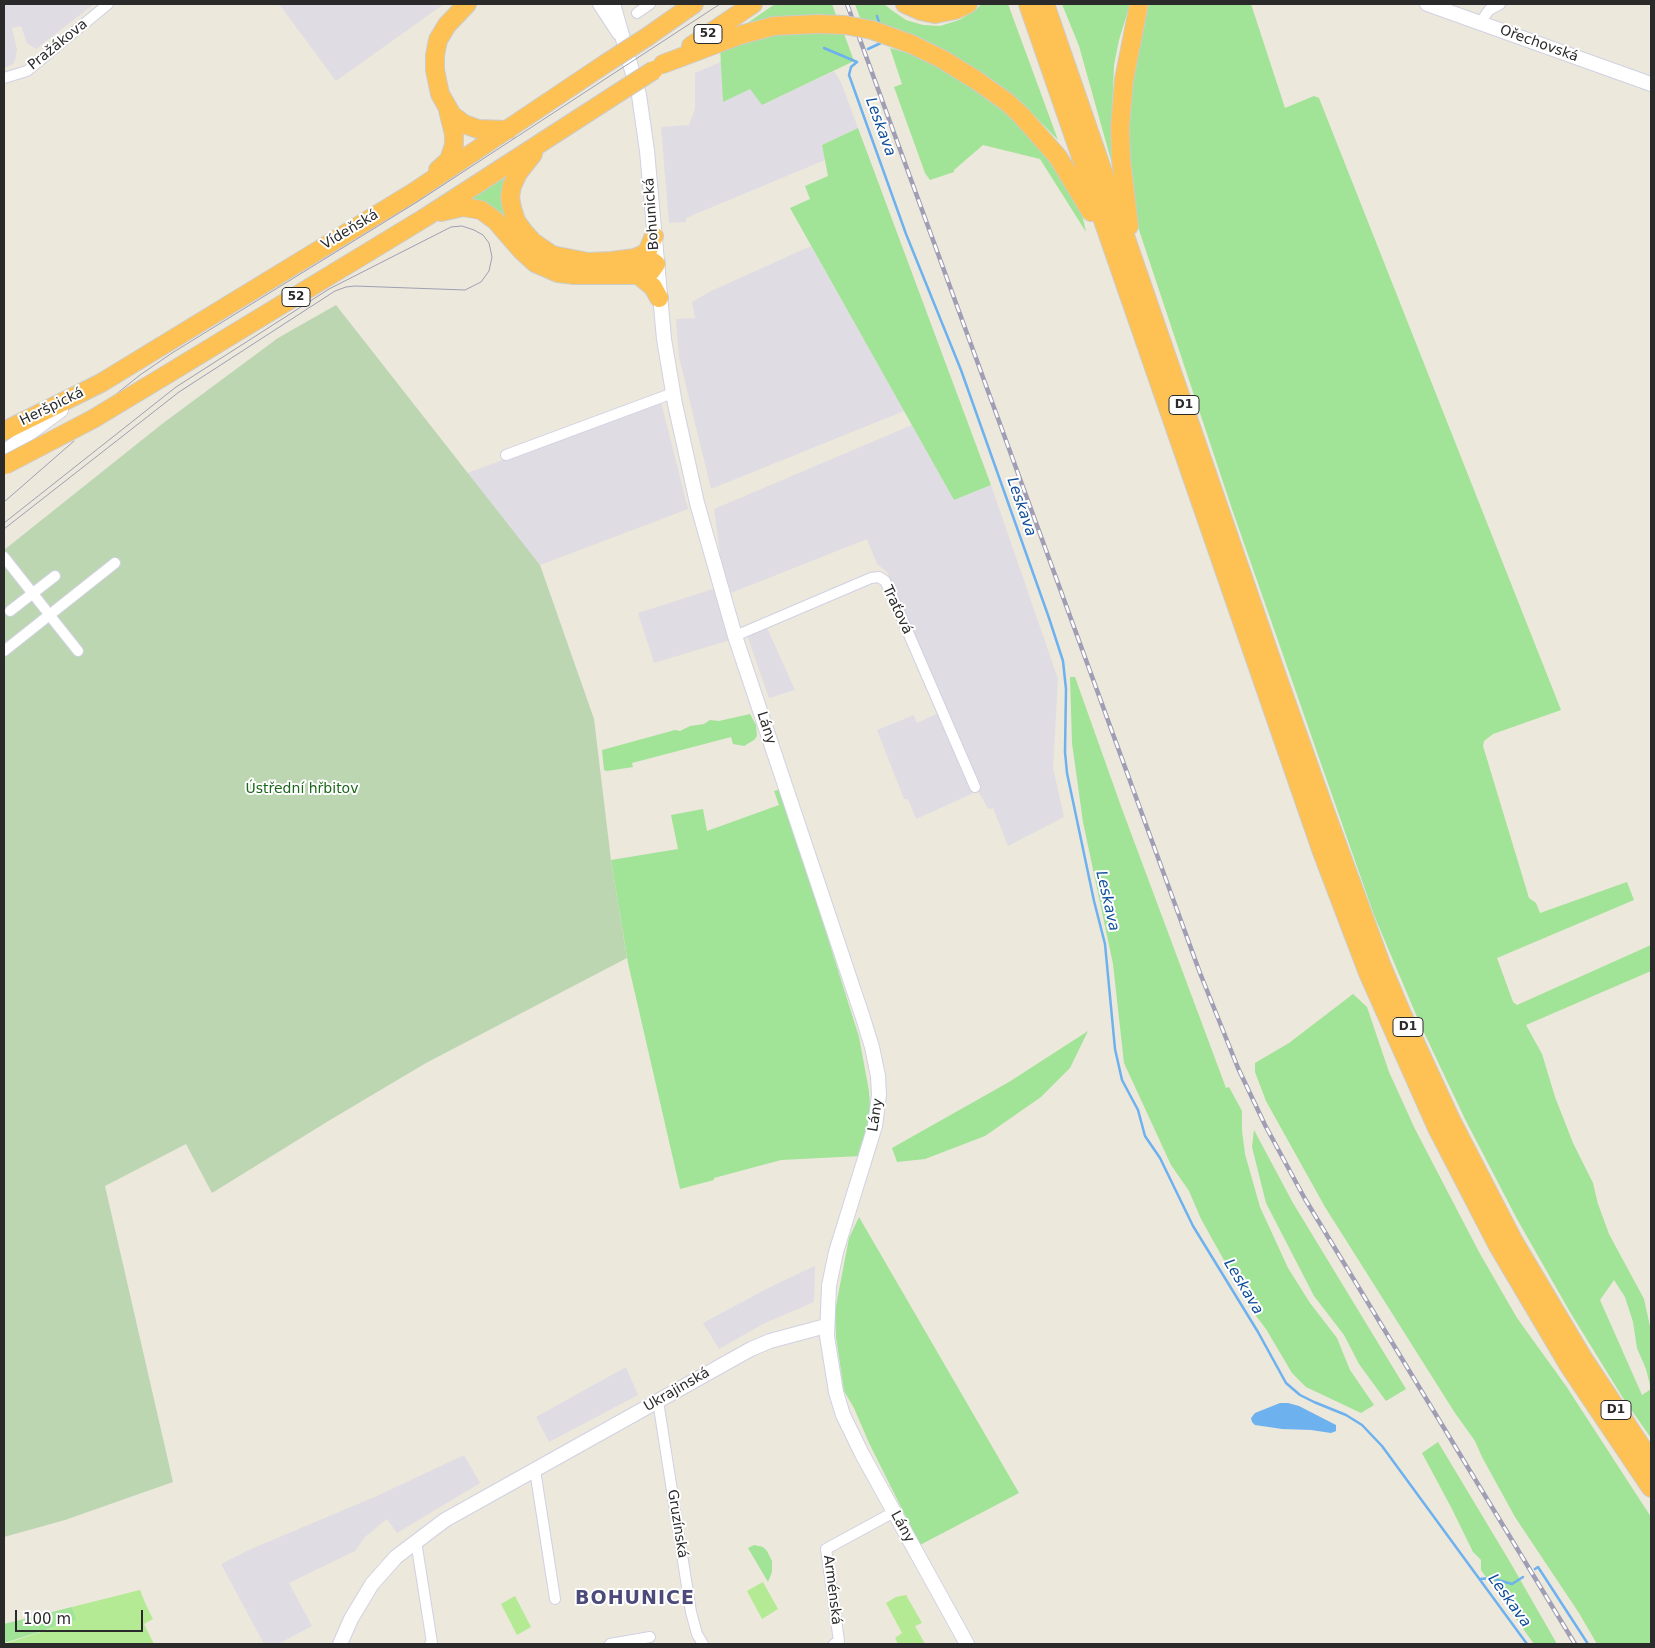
<!DOCTYPE html>
<meta charset="utf-8">
<style>
body{margin:0}
#map{position:relative;width:1655px;height:1648px;overflow:hidden;background:#ece8db;font-family:"DejaVu Sans",sans-serif}
canvas{display:block}
.frame{position:absolute;inset:0;border:5px solid #2a2a2a;pointer-events:none}
.scale{position:absolute;left:15px;top:1610px;width:128px;height:22px;box-sizing:border-box;border:2px solid #2a2a2a;border-top:0;padding-left:6px;font-size:15px;line-height:18px;white-space:nowrap;color:#2a2a2a;-webkit-text-stroke:4px #fff;paint-order:stroke}
</style>
<div id="map">
<canvas width="1655" height="1648"></canvas>
<div class="frame"></div>
<div class="scale">100 m</div>
</div>
<script>
const c = document.querySelector('canvas').getContext('2d');
c.lineJoin = 'round';
function fillPath(path, color) { c.fillStyle = color; c.fill(path, 'evenodd'); }
const shape = rows => new Path2D(rows.map(r => 'M' + r).join(''));
function strokePath(path, color, width, dash) { c.strokeStyle = color; c.lineWidth = width; c.lineCap = dash ? 'butt' : 'round'; c.setLineDash(dash || []); c.stroke(path); }
function label(font, color, halo, rows, align = 'center') {
  c.font = font + ' "DejaVu Sans",sans-serif'; c.lineWidth = 4; c.setLineDash([]); c.textBaseline = 'middle'; c.strokeStyle = halo; c.fillStyle = color; for (const [text, x, y, turn = 0] of rows) {
    c.save(); c.translate(x, y); c.rotate((+turn || 0) * Math.PI / 180); c.textAlign = isNaN(turn) ? turn : align; if (halo) c.strokeText(text, 0, 0); c.fillText(text, 0, 0); c.restore();
  }
}
fillPath(shape([
 [4,4,94,4,36,49,27,43,21,26,12,28,17,50,15,60,13,64,4,68],
 [279,4,444,4,336,81],
 [721,62,723,102,750,88,762,105,834,71,841,82,858,128,822,145,825,160,686,218,686,222,669,223,661,127,689,125,695,109,695,73],
 [811,246,904,411,711,489,679,357,676,319,695,318,692,302,711,291],
 [661,402,688,509,540,565,467,473],
 [912,425,954,500,991,485,1058,679,1053,767,1064,817,1008,846,993,808,988,809,978,791,916,819,908,799,904,799,877,730,914,715,917,723,944,710,887,572,877,564,867,539,731,593,721,561,714,509],
 [713,589,730,640,654,663,638,613],
 [763,619,795,690,769,698,744,627],
 [815,1266,814,1302,763,1324,719,1349,703,1323,770,1287],
 [626,1367,638,1395,549,1442,536,1417],
 [464,1455,480,1483,397,1533,387,1519,365,1537,355,1551,289,1583,312,1626,278,1644,264,1644,221,1564,251,1549,377,1496]
]), '#e0dce4');
fillPath(shape([
 [775,4,832,4,836,15,799,15,746,24],
 [855,4,884,4,890,9,906,20,923,25,940,26,959,20,976,10,981,4,1008,4,1058,140,1027,108,977,70,931,44,885,25,860,18],
 [1062,4,1130,4,1119,40,1114,65,1111,141,1114,171,1079,46],
 [1146,4,1251,4,1285,108,1314,96,1319,98,1561,710,1493,734,1484,741,1483,746,1529,898,1536,903,1540,913,1627,882,1634,900,1497,958,1513,1002,1517,1005,1651,945,1651,971,1526,1025,1542,1054,1555,1097,1573,1143,1593,1183,1598,1204,1609,1234,1644,1299,1651,1331,1651,1438,1623,1398,1570,1312,1517,1219,1465,1119,1420,1024,1374,915,1232,509,1138,227,1126,152,1128,85],
 [1614,1280,1625,1297,1633,1322,1637,1348,1646,1369,1651,1389,1642,1395,1600,1300],
 [843,31,854,61,762,105,750,89,723,102,720,47,772,33],
 [890,48,921,57,958,77,1009,113,1049,157,1079,201,1086,232,1040,159,983,145,954,170,954,172,930,180,925,173,894,87,902,84],
 [858,128,991,485,954,500,790,208,810,199,805,186,828,176,822,145],
 [509,175,517,229,469,200],
 [1070,677,1075,677,1122,809,1226,1088,1229,1087,1242,1111,1242,1131,1245,1154,1260,1207,1288,1268,1310,1303,1337,1338,1350,1370,1374,1405,1361,1413,1306,1387,1292,1373,1266,1329,1253,1312,1201,1219,1189,1191,1171,1165,1124,1063,1113,964,1083,822,1072,743],
 [750,714,756,725,757,736,754,740,744,746,733,744,731,737,632,763,633,767,607,771,604,770,602,750,675,730,680,731,690,726,704,724,710,720,719,721],
 [781,789,859,1037,869,1091,871,1120,860,1156,781,1160,714,1178,714,1180,680,1189,628,963,611,860,678,849,671,815,703,809,707,831,779,805,774,791],
 [1353,994,1367,1007,1389,1072,1415,1129,1479,1252,1517,1318,1566,1386,1651,1517,1651,1644,1597,1644,1579,1613,1515,1517,1482,1457,1475,1441,1455,1413,1325,1207,1266,1101,1255,1072,1255,1063,1289,1043],
 [1088,1031,1070,1068,1041,1097,985,1136,925,1159,897,1162,892,1148,1009,1082],
 [1254,1130,1293,1203,1406,1389,1386,1401,1359,1364,1344,1335,1314,1296,1266,1203,1252,1147],
 [859,1217,1019,1493,920,1545,869,1443,854,1408,844,1391,836,1337,835,1311,849,1238],
 [1438,1442,1510,1562,1557,1644,1534,1644,1481,1570,1481,1560,1473,1552,1452,1509,1422,1453],
 [754,1545,763,1547,767,1551,772,1561,772,1572,768,1582,748,1548],
 [72,1607,77,1620,4,1643,4,1624]
]), '#a1e397');
fillPath(shape([
 [336,305,540,565,594,719,611,860,627,958,426,1063,330,1120,212,1193,186,1144,105,1186,173,1482,65,1520,4,1537,4,550,162,424,278,338]
]), '#bcd6b2');
fillPath(shape([
 [763,1582,778,1609,762,1619,747,1591],
 [140,1590,146,1605,153,1619,144,1624,154,1644,4,1644,77,1620,72,1607],
 [906,1595,922,1623,915,1626,925,1644,898,1644,895,1638,902,1633,886,1603,896,1597],
 [515,1596,531,1627,517,1635,501,1604]
]), '#b3ea93');
fillPath(shape([
 [1280,1403,1288,1403,1299,1406,1336,1425,1336,1431,1331,1433,1311,1430,1282,1429,1255,1425,1252,1422,1251,1418,1255,1413]
]), '#6db1ef');
strokePath(shape([
 [877,16,880,26],
 [824,48,857,62,851,67,849,75,906,234,961,370,1049,618,1063,661,1066,689,1065,752,1067,773,1094,901,1105,944,1115,1049,1122,1080,1138,1110,1145,1136,1160,1158,1193,1226,1258,1332,1286,1383,1300,1395,1314,1402,1346,1415,1362,1425,1382,1446,1527,1644],
 [868,49,883,42],
 [1535,1569,1538,1567,1588,1644],
 [1480,1579,1491,1578,1512,1584,1523,1577]
]), '#6db1ef', 2.5);
const street = shape([
 [637,13,650,4],
 [1480,23,1489,10,1500,4],
 [4,78,27,71,108,4],
 [506,455,673,393],
 [4,557,45,609],
 [10,611,55,576],
 [47,612,78,651],
 [735,636,871,578,879,577,885,581,891,593,975,787],
 [4,651,115,563],
 [658,1401,691,1612,697,1634,703,1644],
 [535,1470,555,1599],
 [416,1541,432,1643,430,1644],
 [610,1644,650,1637],
 [834,1644,839,1641,826,1549,894,1512]
]);
const secondary = shape([
 [600,4,619,33],
 [613,4,639,95,647,151,664,339,675,404,697,503,735,636,863,1018,872,1047,878,1076,879,1095,875,1126,836,1252,829,1286,827,1336,836,1392,843,1415,862,1454,967,1644],
 [1427,4,1651,84],
 [4,452,61,410],
 [340,1644,351,1619,372,1584,396,1557,445,1520,751,1349,770,1341,826,1326]
]);
const highway = shape([
 [467,4,447,25,438,40,435,55,435,70,440,94,452,115,464,124,478,129,508,130],
 [905,4,921,11,935,14,955,10,968,4],
 [1028,4,1322,852,1368,973,1437,1128,1498,1246,1569,1366,1651,1488],
 [1045,4,1277,676,1325,811,1381,964,1402,1014,1451,1120,1513,1240,1583,1358,1651,1461],
 [647,37,694,4],
 [911,44,942,59,976,80,1007,102,1021,115,1058,157,1091,212],
 [691,46,753,4],
 [663,64,740,35,774,26,818,24],
 [438,170,449,160,454,145,454,134,448,110],
 [441,212,463,207,481,210,496,221,522,251,535,263,558,273,574,275,634,275,651,271,656,264,649,259,635,258,611,261,588,262,552,255,533,242,524,232,516,221,512,208,510,197,512,186,518,173,533,154],
 [1129,226,1121,159,1120,127,1124,80,1139,4],
 [635,258,644,254,648,250,654,236],
 [638,275,653,287,659,298],
 [166,375,426,217,618,93],
 [4,431,101,383,414,192,605,64]
]);
strokePath(street, '#d1d1e3', 12);
strokePath(secondary, '#d1d1e3', 16);
strokePath(highway, '#ccc', 20);
strokePath(street, '#fff', 10);
strokePath(secondary, '#fff', 14);
strokePath(highway, '#fec154', 18);
strokePath(shape([
 [110,399,140,375,172,353,417,202,720,4],
 [4,502,74,441],
 [4,523,176,387,329,289,451,227,462,226,474,230,483,235,489,243,492,257,489,271,481,282,465,290,355,286,346,287,335,291,179,392,4,529]
]), '#9f9eb4', 1);
const rail = shape([
 [847,4,1200,973,1238,1068,1265,1125,1305,1199,1575,1644]
]);
strokePath(rail, '#9f9eb4', 4.5);
strokePath(rail, '#fff', 2.5, [8]);
const highwayBridge = shape([
 [818,24,845,25,872,30,911,44],
 [605,64,647,37],
 [618,93,654,70],
 [5,465,93,419,166,375]
]);
strokePath(highwayBridge, '#ccc', 20, []);
strokePath(highwayBridge, '#fec154', 18);
for (const [x, y, w] of [
 [708,34,28],
 [296,297,28],
 [1184,405,30],
 [1408,1027,30],
 [1616,1410,30]
]) { const box = new Path2D(); box.roundRect(x - w / 2, y - 9.5, w, 19, 4); c.fillStyle = '#fff'; c.fill(box); strokePath(box, '#2a2a2a', 1); }
label('bold 12px', '#2a2a2a', null, [
 ["52",708,34],
 ["52",296,297],
 ["D1",1184,405],
 ["D1",1408,1027],
 ["D1",1616,1410]
]);
label('14px', '#2a2a2a', '#fff', [
 ["Ořechovská",1539,44,20],
 ["Pražákova",58,45,-39],
 ["Bohunická",652,214,-94],
 ["Vídeňská",350,230,-31],
 ["Heršpická",52,407,-26],
 ["Traťová",897,610,65],
 ["Lány",766,728,72],
 ["Lány",876,1115,-81],
 ["Ukrajinská",677,1390,-30],
 ["Gruzínská",677,1524,81],
 ["Lány",902,1527,61],
 ["Arménská",832,1590,83]
]);
label('14px', '#1a671a', '#fff', [
 ["Ústřední hřbitov",302,789]
]);
label('italic 15px', '#0d4c9a', '#fff', [
 ["Leskava",880,127,70],
 ["Leskava",1021,507,71],
 ["Leskava",1107,901,77],
 ["Leskava",1243,1287,59],
 ["Leskava",1509,1601,54]
]);
c.letterSpacing = '1px';
label('bold 19px', '#4b4a7a', '#fff', [
 ["BOHUNICE",635,1599]
]);
c.letterSpacing = '0px';
</script>
